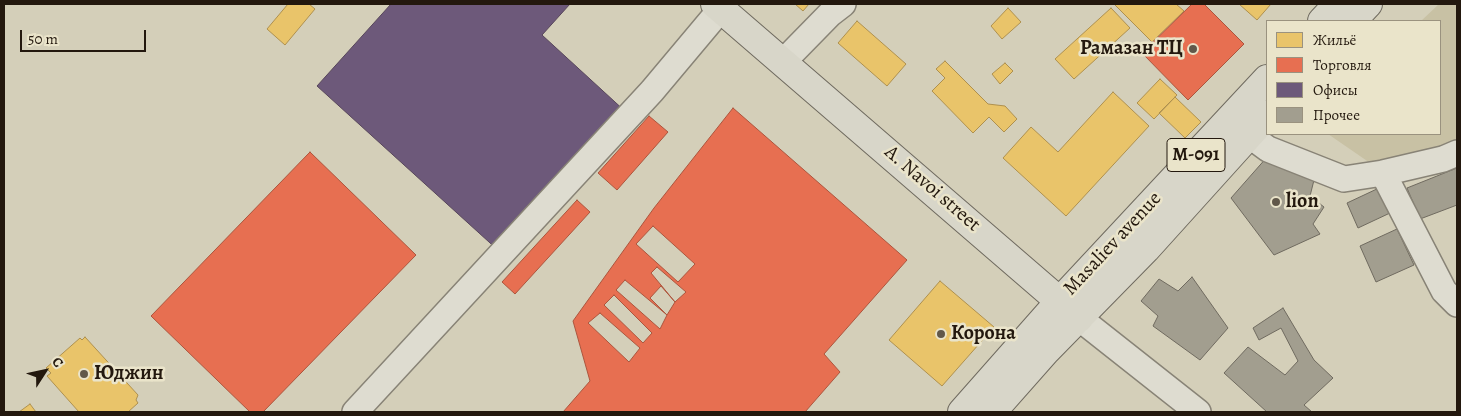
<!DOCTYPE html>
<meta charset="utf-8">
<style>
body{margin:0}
#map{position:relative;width:1461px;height:416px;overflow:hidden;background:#d4cfb9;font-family:Alegreya,serif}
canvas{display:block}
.frame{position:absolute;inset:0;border:5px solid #23180e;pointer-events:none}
.legend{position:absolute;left:1266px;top:20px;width:175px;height:115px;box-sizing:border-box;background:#eae4ca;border:1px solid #9a927f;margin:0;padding:6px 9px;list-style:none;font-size:15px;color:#23180e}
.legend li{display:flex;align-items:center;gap:10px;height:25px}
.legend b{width:25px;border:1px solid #9a927f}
.north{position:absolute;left:20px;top:346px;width:50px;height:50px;-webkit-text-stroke:4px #eae4ca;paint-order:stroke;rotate:55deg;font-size:14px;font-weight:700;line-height:20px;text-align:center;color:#23180e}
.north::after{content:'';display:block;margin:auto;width:18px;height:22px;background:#23180e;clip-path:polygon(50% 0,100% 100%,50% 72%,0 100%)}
.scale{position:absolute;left:20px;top:30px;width:126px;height:22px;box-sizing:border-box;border:2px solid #23180e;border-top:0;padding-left:6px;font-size:15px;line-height:18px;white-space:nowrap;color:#23180e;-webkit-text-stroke:4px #eae4ca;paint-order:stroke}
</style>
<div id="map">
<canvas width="1461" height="416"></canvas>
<div class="frame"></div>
<ul class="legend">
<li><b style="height:14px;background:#e9c46a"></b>Жильё</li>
<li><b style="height:14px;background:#e76f51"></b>Торговля</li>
<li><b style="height:14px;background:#6d597a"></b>Офисы</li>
<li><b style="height:14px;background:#a29e8f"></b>Прочее</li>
</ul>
<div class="north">С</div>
<div class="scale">50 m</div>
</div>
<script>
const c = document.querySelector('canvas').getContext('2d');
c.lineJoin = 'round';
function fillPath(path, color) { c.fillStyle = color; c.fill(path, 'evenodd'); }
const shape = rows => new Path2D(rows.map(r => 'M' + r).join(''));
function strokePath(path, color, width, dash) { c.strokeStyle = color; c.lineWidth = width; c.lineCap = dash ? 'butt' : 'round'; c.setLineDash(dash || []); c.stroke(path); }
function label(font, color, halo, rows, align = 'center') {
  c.font = font + ' Alegreya,serif'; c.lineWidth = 5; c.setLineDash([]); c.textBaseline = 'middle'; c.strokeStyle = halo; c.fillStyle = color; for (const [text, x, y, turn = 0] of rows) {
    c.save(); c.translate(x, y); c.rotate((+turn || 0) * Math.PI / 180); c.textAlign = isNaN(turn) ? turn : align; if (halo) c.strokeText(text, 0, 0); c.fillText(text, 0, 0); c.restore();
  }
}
fillPath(shape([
 [1439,4,1457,4,1457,144,1373,165,1328,134,1440,134,1440,21,1421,21]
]), '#c8c1a4');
const homes = shape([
 [288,4,309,4,315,9,285,45,267,29,288,4],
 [795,4,809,4,803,11,795,4],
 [1114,4,1176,4,1184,11,1152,42,1114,4],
 [1239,4,1271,4,1257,20,1239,4],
 [1008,8,1021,22,1002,39,991,26,1008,8],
 [1111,8,1130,28,1074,79,1055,59,1111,8],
 [857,21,906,64,887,86,838,43,857,21],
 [945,61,988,104,1005,106,1017,119,1004,132,989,117,973,133,932,91,945,78,936,69,945,61],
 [1005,63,1013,71,1000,84,992,74,1005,63],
 [1160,79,1177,95,1154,119,1137,103,1160,79],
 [1113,92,1149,126,1066,216,1003,158,1031,127,1058,152,1113,92],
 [1175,97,1201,122,1185,138,1159,113,1175,97],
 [940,281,994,327,942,386,889,340,940,281],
 [85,337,138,395,136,400,138,403,128,412,79,412,47,376,51,373,46,368,80,338,82,340,85,337],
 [30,404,36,412,19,412,30,404]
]);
fillPath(homes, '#e9c46a');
strokePath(homes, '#ae904e', 1);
const shops = shape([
 [1192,4,1204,4,1244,44,1188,100,1142,53,1192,4],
 [733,108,907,260,824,354,840,372,805,412,563,412,590,381,573,321,654,208,733,108],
 [649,116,668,132,617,190,598,173,649,116],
 [310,152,416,255,263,412,250,412,151,316,310,152],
 [577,200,590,212,515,294,502,282,577,200],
 [653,226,695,264,678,282,636,244,653,226],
 [657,267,686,292,675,302,651,273,657,267],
 [625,280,667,315,660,329,616,290,625,280],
 [661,286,675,302,667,315,650,298,661,286],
 [614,295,652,333,643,343,604,305,614,295],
 [600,313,640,348,629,362,588,323,600,313]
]);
fillPath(shops, '#e76f51');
strokePath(shops, '#ac553d', 1);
const offices = shape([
 [391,4,570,4,542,35,627,113,500,252,317,86,391,4]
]);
fillPath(offices, '#6d597a');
strokePath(offices, '#57465a', 1);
const building = shape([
 [1268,156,1315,176,1310,196,1324,207,1313,224,1320,234,1274,255,1231,198,1268,156],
 [1457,168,1457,205,1420,219,1407,188,1457,168],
 [1379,188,1390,213,1358,228,1347,203,1379,188],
 [1397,229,1414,265,1376,282,1360,246,1397,229],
 [1192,277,1228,328,1200,360,1153,326,1158,316,1141,301,1159,279,1178,291,1192,277],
 [1283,308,1314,360,1333,378,1304,405,1312,412,1267,412,1224,373,1248,347,1285,375,1298,361,1281,328,1259,340,1253,328,1283,308]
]);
fillPath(building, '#a29e8f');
strokePath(building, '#6f6a5f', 1);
const minor = shape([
 [783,62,830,14,843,4],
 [1249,135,1268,149,1344,179,1383,173,1443,159,1457,153],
 [1383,173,1444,291,1457,304],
 [1079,318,1198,412],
 [355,412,652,91,725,4]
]);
const major = shape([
 [715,4,1079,318],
 [1322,21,1338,4],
 [1352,21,1368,4],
 [962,412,1060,301,1267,79],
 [992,412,1045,352,1146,249,1267,115]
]);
strokePath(minor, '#888376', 28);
strokePath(major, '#6f6a5f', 30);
strokePath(minor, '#dedcd0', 25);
strokePath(major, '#d8d6c9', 28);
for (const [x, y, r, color] of [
 [1193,49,5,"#61584a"],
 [1276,202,5,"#61584a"],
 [941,334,5,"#61584a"],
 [84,374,5,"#61584a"]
]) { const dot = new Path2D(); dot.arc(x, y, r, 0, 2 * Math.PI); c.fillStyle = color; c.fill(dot); strokePath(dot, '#eae4ca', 2); }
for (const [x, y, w] of [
 [1196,155,58]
]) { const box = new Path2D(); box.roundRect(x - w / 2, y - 16.5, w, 33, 4); c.fillStyle = '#eae4ca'; c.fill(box); strokePath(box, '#23180e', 1); }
label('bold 19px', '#23180e', null, [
 ["М-091",1196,155]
]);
label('bold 20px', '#23180e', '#eae4ca', [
 ["Рамазан ТЦ",1183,49,"right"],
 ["lion",1286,202],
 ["Корона",951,334],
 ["Юджин",94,374]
], 'left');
label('20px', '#23180e', '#eae4ca', [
 ["A. Navoi street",932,189,41],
 ["Masaliev avenue",1113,244,-47]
]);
</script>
